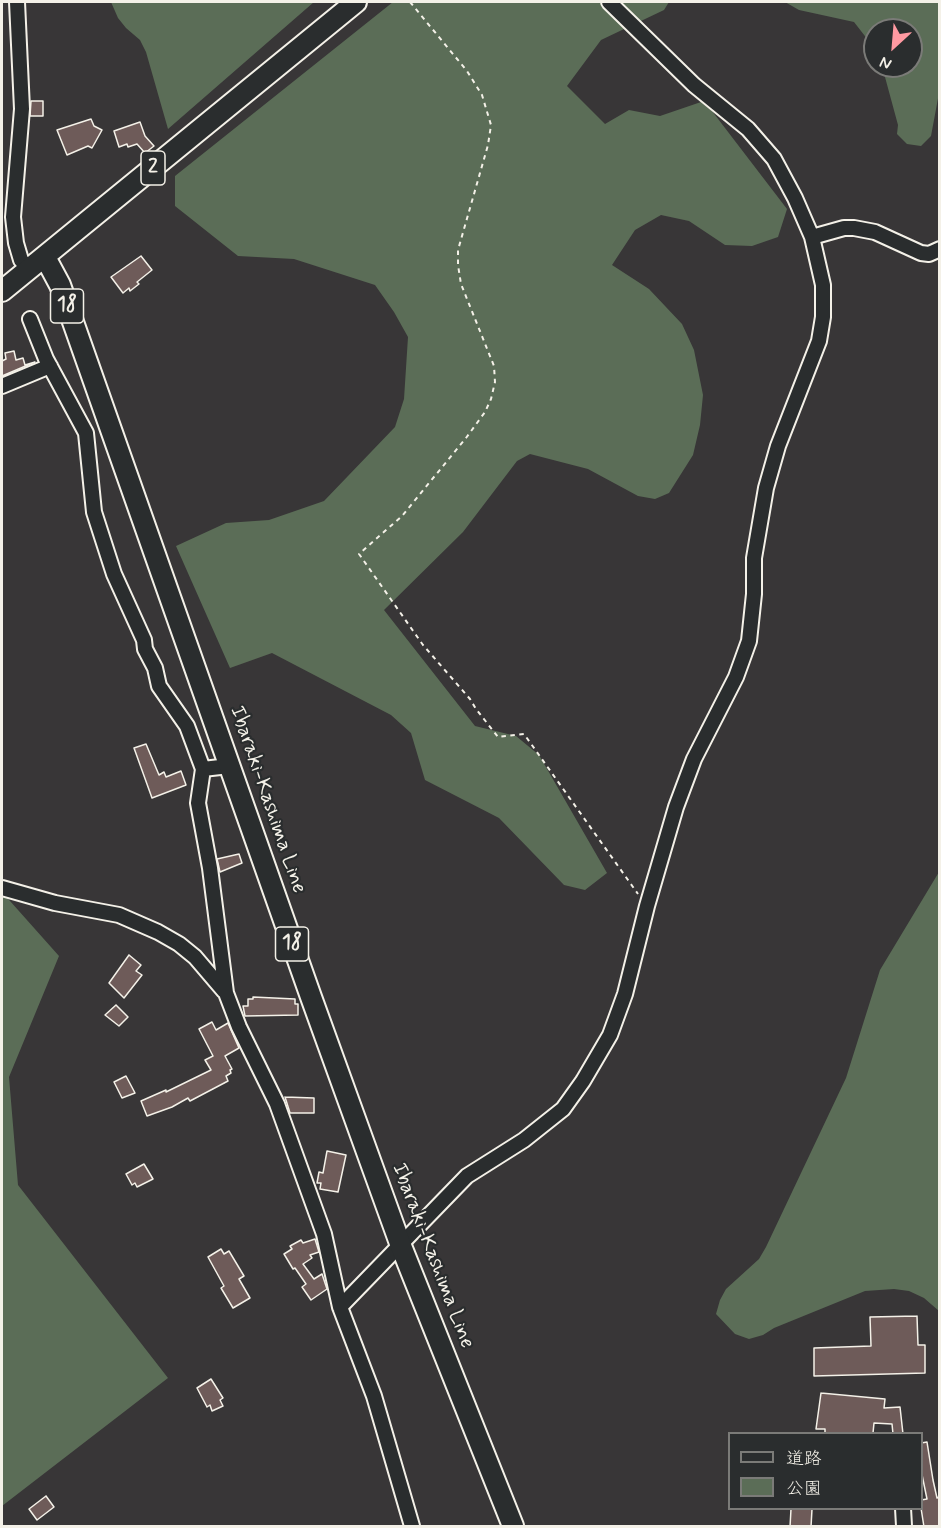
<!DOCTYPE html>
<meta charset="utf-8">
<style>
body{margin:0}
#map{position:relative;width:941px;height:1528px;overflow:hidden;background:#383637;font-family:Mynerve,"Klee One",sans-serif}
canvas{display:block}
.frame{position:absolute;inset:0;border:3px solid #f4f1e8;pointer-events:none}
.legend{position:absolute;left:728px;top:1432px;width:195px;height:78px;box-sizing:border-box;background:#2a2d2e;border:2px solid #7b7b78;margin:0;padding:8px 10px;list-style:none;font-size:18px;color:#f4f1e8}
.legend li{display:flex;align-items:center;gap:12px;height:30px}
.legend b{width:30px;border:2px solid #7b7b78}
.north{position:absolute;left:863px;top:18px;width:60px;height:60px;box-sizing:border-box;background:#2a2d2e;border:2px solid #7b7b78;border-radius:50%;rotate:206deg;font-size:16px;font-weight:700;line-height:24px;text-align:center;color:#f4f1e8}
.north::after{content:'';display:block;margin:auto;width:21px;height:27px;background:#ff9aa2;clip-path:polygon(50% 0,100% 100%,50% 72%,0 100%)}
</style>
<div id="map">
<canvas width="941" height="1528"></canvas>
<div class="frame"></div>
<ul class="legend">
<li><b style="height:8px;background:#2a2d2e"></b>道路</li>
<li><b style="height:16px;background:#5b6d57"></b>公園</li>
</ul>
<div class="north">N</div>
</div>
<script>
const c = document.querySelector('canvas').getContext('2d');
c.lineJoin = 'round';
function fillPath(path, color) { c.fillStyle = color; c.fill(path, 'evenodd'); }
const shape = rows => new Path2D(rows.map(r => 'M' + r).join(''));
function strokePath(path, color, width, dash) { c.strokeStyle = color; c.lineWidth = width; c.lineCap = dash ? 'butt' : 'round'; c.setLineDash(dash || []); c.stroke(path); }
function label(font, color, halo, rows, align = 'center') {
  c.font = font + ' Mynerve,sans-serif'; c.lineWidth = 4.5; c.setLineDash([]); c.textBaseline = 'middle'; c.strokeStyle = halo; c.fillStyle = color; for (const [text, x, y, turn = 0] of rows) {
    c.save(); c.translate(x, y); c.rotate((+turn || 0) * Math.PI / 180); c.textAlign = isNaN(turn) ? turn : align; if (halo) c.strokeText(text, 0, 0); c.fillText(text, 0, 0); c.restore();
  }
}
fillPath(shape([
 [111,2,314,2,168,129,146,52,140,40,126,28,118,18],
 [393,2,669,2,664,10,601,40,567,86,605,124,629,110,660,116,701,102,712,111,787,209,778,237,752,246,725,245,689,221,661,215,635,230,612,265,649,289,682,324,694,350,703,395,700,425,693,455,669,493,655,499,638,496,588,469,530,454,517,461,463,532,384,610,475,726,516,736,539,755,607,873,585,890,564,885,499,818,425,780,411,733,391,715,272,653,230,668,176,546,226,523,269,520,324,501,395,427,404,399,408,337,394,312,375,285,294,259,238,256,175,206,175,176],
 [785,2,939,2,939,93,931,136,921,146,907,144,897,134,898,125,882,66,911,66,911,30,875,30,875,49,854,22,799,10],
 [939,872,939,1311,924,1298,909,1291,894,1289,865,1291,774,1328,763,1335,749,1339,735,1334,716,1314,720,1300,726,1289,759,1259,766,1247,846,1078,880,970],
 [2,892,59,956,9,1077,18,1185,168,1378,2,1506]
]), '#5b6d57');
const building = shape([
 [31,101,43,101,43,116,30,116,31,101],
 [91,119,94,126,102,130,92,148,88,146,67,155,57,130,91,119],
 [140,122,145,136,154,146,145,153,137,144,128,147,127,144,119,147,114,131,140,122],
 [141,256,152,270,137,282,139,284,130,291,129,288,123,293,111,277,141,256],
 [14,351,16,360,23,358,25,365,35,362,2,376,2,361,6,359,5,353,14,351],
 [146,744,159,775,164,772,166,777,181,771,186,785,152,798,134,748,146,744],
 [239,854,242,863,220,872,217,859,239,854],
 [129,955,141,965,136,971,142,975,124,998,109,983,129,955],
 [253,997,295,999,295,1004,298,1004,298,1015,245,1016,243,1006,248,1006,248,999,253,999,253,997],
 [116,1005,128,1017,119,1026,105,1015,116,1005],
 [212,1022,216,1030,228,1023,239,1048,225,1056,232,1069,230,1070,231,1073,226,1076,228,1081,190,1101,188,1098,172,1107,147,1116,141,1101,166,1090,166,1092,211,1070,205,1060,213,1056,199,1029,212,1022],
 [126,1076,135,1093,122,1098,114,1082,126,1076],
 [285,1097,314,1098,314,1113,290,1113,285,1097],
 [327,1151,346,1155,338,1192,320,1189,321,1183,317,1183,319,1172,323,1173,327,1151],
 [144,1164,153,1179,137,1187,135,1183,132,1185,126,1174,144,1164],
 [315,1239,319,1252,310,1255,312,1258,303,1264,314,1279,322,1274,327,1289,311,1300,302,1287,306,1284,295,1268,293,1269,284,1254,292,1249,290,1246,301,1240,303,1243,315,1239],
 [221,1249,224,1254,229,1251,244,1276,239,1279,250,1298,233,1308,221,1288,224,1286,208,1257,221,1249],
 [917,1316,918,1345,925,1345,925,1373,814,1376,814,1348,871,1346,870,1317,917,1316],
 [211,1379,223,1398,220,1400,223,1406,212,1411,210,1405,207,1407,197,1388,211,1379],
 [821,1393,885,1399,884,1408,900,1407,903,1434,893,1434,892,1424,874,1423,873,1433,825,1434,825,1429,816,1429,821,1393],
 [927,1442,933,1480,937,1498,939,1497,939,1527,924,1527,921,1508,921,1500,927,1499,921,1470,921,1443,927,1442],
 [46,1496,54,1507,37,1520,29,1509,46,1496],
 [791,1509,812,1509,811,1527,790,1527,791,1509]
]);
fillPath(building, '#6e5b59');
strokePath(building, '#f4f1e8', 1.5);
const street = shape([
 [17,2,22,109,13,217,16,243,21,260,29,269],
 [812,237,844,228,854,228,875,232,921,253,929,254,940,249],
 [30,319,46,359,86,433,94,512,114,574,144,640,145,649,155,668,159,686,187,726,203,769],
 [2,386,50,366],
 [229,766,203,769,198,803,210,868,226,993,239,1027,277,1104,324,1234,340,1307,374,1396,412,1526],
 [2,888,55,903,119,915,158,932,179,944,195,957,224,991],
 [340,1307,467,1176,524,1140,563,1109,583,1081,610,1035,625,994,647,906,676,807,694,759,736,677,749,641,754,594,754,558,766,488,778,446,819,341,823,317,823,285,812,237,795,198,774,159,748,129,694,85,609,2],
 [903,1508,904,1526]
]);
const primary = shape([
 [45,257,60,285,311,997,401,1246,513,1526],
 [2,291,356,2]
]);
strokePath(street, '#f4f1e8', 18);
strokePath(primary, '#f4f1e8', 24);
strokePath(shape([
 [410,2,467,71,482,95,491,125,488,145,458,250,458,265,461,284,494,366,495,382,491,399,485,412,466,438,402,516,359,554,423,645,470,699,476,709,498,737,524,734,638,894]
]), '#f4f1e8', 2, [4.5, 4.5]);
strokePath(street, '#2a2d2e', 14);
strokePath(primary, '#2a2d2e', 20);
for (const [x, y, w] of [
 [153,168,24],
 [67,306,33],
 [292,944,33]
]) { const box = new Path2D(); box.roundRect(x - w / 2, y - 17, w, 34, 4.5); c.fillStyle = '#2a2d2e'; c.fill(box); strokePath(box, '#f4f1e8', 1.5); }
label('bold 20px', '#f4f1e8', null, [
 ["2",153,168],
 ["18",67,306],
 ["18",292,944]
]);
label('21px', '#f4f1e8', '#2a2d2e', [
 ["Ibaraki-Kashima Line",267,800,71],
 ["Ibaraki-Kashima Line",432,1256,69]
]);
</script>
